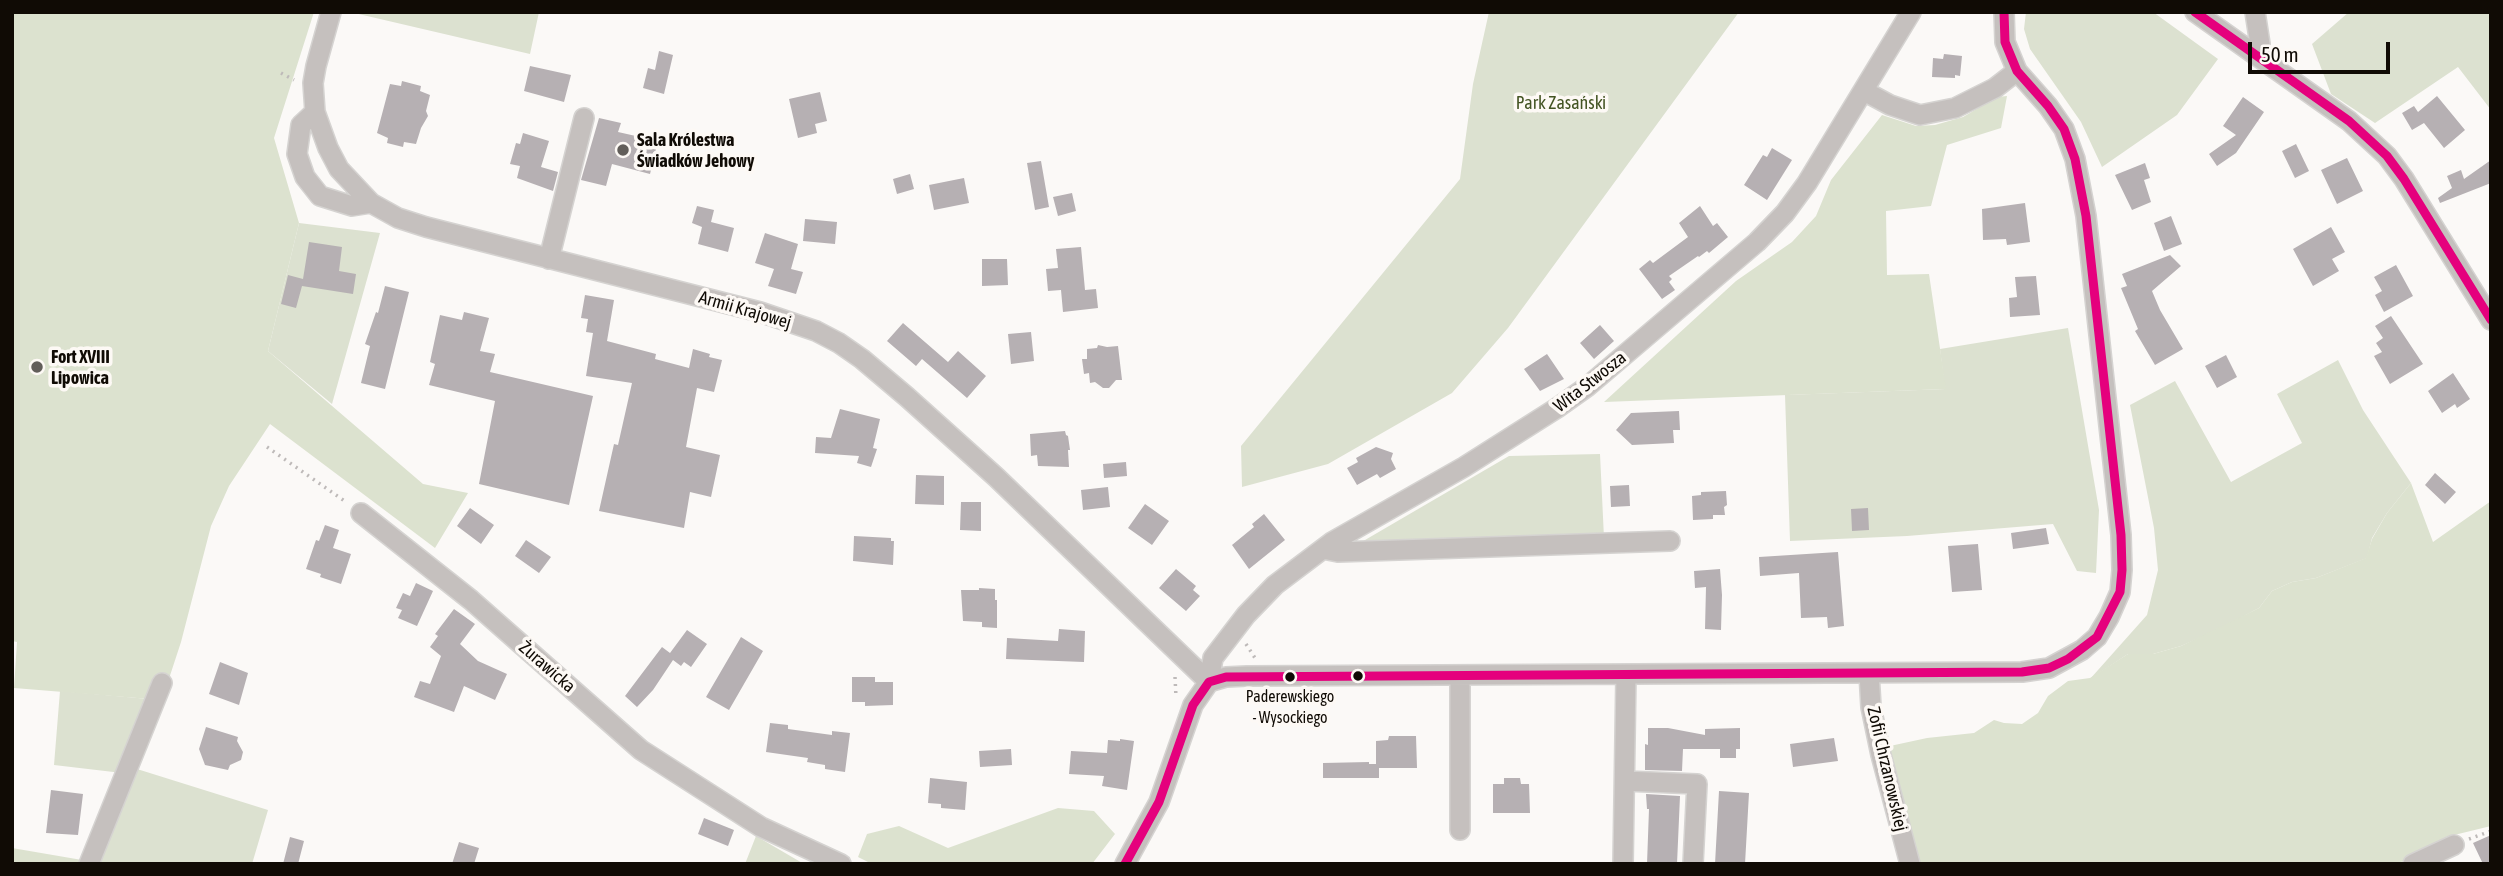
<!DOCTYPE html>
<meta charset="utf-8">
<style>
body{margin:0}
#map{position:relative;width:2503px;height:876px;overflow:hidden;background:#fbf9f7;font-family:"Asap Condensed",sans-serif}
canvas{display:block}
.frame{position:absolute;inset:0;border:14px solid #100b05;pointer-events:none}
.scale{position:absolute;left:2248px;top:42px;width:142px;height:32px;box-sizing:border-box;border:4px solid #100b05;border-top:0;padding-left:9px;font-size:21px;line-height:24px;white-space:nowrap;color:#100b05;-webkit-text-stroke:5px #fdf9f5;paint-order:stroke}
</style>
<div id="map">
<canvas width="2503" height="876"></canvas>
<div class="frame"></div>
<div class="scale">50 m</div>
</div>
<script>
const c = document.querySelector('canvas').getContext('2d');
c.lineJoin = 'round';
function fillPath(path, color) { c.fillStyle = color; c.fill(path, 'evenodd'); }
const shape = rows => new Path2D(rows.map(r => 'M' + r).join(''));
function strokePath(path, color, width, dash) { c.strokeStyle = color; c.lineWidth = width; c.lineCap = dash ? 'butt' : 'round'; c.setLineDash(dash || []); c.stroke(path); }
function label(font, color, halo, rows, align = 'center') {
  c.font = font + ' "Asap Condensed",sans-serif'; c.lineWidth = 7; c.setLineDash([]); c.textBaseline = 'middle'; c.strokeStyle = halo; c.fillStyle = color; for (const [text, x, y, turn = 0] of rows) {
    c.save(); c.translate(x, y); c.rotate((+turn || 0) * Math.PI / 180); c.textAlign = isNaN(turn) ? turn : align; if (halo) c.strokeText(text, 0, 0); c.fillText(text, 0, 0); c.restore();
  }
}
fillPath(shape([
 [350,12,539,12,530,54],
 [1489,12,1739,12,1508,328,1452,393,1328,464,1242,487,1241,446,1460,179,1473,84],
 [2026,12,2153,12,2218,59,2177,115,2102,167,2081,122,2030,49,2024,29],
 [2349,12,2491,12,2491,110,2458,67,2375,123,2331,94,2312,44],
 [299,223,380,233,332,404,268,351],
 [2068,328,2099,510,2096,573,2077,571,2053,524,1907,536,1790,541,1785,395,1945,389,1940,349],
 [2338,360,2363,410,2411,483,2387,513,2372,538,2367,558,2316,578,2292,582,2272,591,2259,608,2215,631,2181,646,2153,654,2128,654,2090,679,2147,615,2158,570,2154,528,2130,405,2175,381,2231,482,2302,443,2277,394],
 [1600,454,1604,538,1353,547,1509,456],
 [60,691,149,699,122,773,54,765],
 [137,769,268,810,252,864,104,864,96,862],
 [756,836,804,864,745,864]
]), '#dce1d0');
fillPath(shape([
 [12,12,314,12,274,138,299,223,268,351,423,484,468,493,435,548,270,424,229,486,211,526,181,642,162,700,14,688,17,642,12,641],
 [2007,96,2001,128,1947,145,1931,206,1886,211,1887,275,1929,274,1946,389,1604,402,1736,281,1792,242,1816,216,1831,180,1882,115,1916,126,1935,125,1963,117,1997,97],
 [2411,483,2433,542,2491,501,2491,826,2446,837,2427,850,2397,864,1918,864,1889,757,1890,746,1927,738,1974,733,1994,720,2004,723,2022,724,2038,713,2048,696,2068,681,2090,678,2128,654,2153,654,2181,646,2259,608,2272,591,2292,582,2316,578,2366,558,2372,539,2387,513],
 [1058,808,1094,811,1115,834,1092,864,872,864,858,857,867,834,899,826,948,848],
 [12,848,82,860,81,864,12,864]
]), '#dce2cf');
fillPath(shape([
 [659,51,673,55,664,94,643,88,648,68,655,70],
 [1944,54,1962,56,1960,76,1955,75,1955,78,1932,77,1933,58,1943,59],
 [530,66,571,75,564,102,524,91],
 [402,81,421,86,420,91,430,95,426,111,428,116,421,128,416,144,404,142,403,147,387,143,388,138,377,133,390,84,401,86],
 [820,92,827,121,815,124,817,133,798,138,789,99],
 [2437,96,2465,130,2444,148,2424,123,2412,130,2402,113,2414,106,2418,112],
 [2243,97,2264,112,2236,153,2217,166,2209,154,2236,135,2223,126],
 [599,118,621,123,618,132,658,141,650,174,612,164,606,186,581,180],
 [523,133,549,141,541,167,558,172,553,191,517,178,520,166,510,164,516,143,520,144],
 [2296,144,2309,171,2295,178,2282,151],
 [1772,148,1792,160,1767,200,1744,185,1763,155,1767,157],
 [2347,158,2363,191,2337,204,2321,170],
 [2491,160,2491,183,2440,203,2438,198,2452,188,2447,176,2461,170,2464,179],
 [1041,161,1049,207,1035,210,1027,163],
 [2145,163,2150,178,2144,180,2151,202,2132,210,2115,175],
 [910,174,914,189,897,194,893,179],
 [964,178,969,203,934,210,929,185],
 [1072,193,1076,211,1058,216,1053,197],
 [2025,203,2030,242,2007,245,2006,239,1983,240,1982,209],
 [697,206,714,210,711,222,734,228,728,252,698,244,702,227,692,223],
 [1700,206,1713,226,1717,223,1728,237,1709,253,1707,251,1699,257,1698,256,1669,276,1672,279,1669,282,1675,290,1662,299,1639,269,1650,260,1653,263,1688,237,1679,223],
 [2171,216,2182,244,2164,251,2154,223],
 [805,219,837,222,835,244,803,241],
 [2331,227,2345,252,2332,259,2339,271,2313,286,2293,249],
 [765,233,798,244,791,269,803,272,796,294,768,286,774,269,755,263],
 [309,242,342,247,339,271,356,274,353,294,302,286,296,308,281,304,288,275,303,279],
 [1081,247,1085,290,1096,289,1098,308,1063,312,1061,290,1048,291,1046,269,1058,268,1056,249],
 [2170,255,2181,266,2152,291,2160,310,2183,349,2155,365,2135,331,2138,329,2121,288,2127,286,2122,274],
 [982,259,1007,259,1008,285,982,286],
 [2396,265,2413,296,2384,312,2375,295,2382,291,2374,277],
 [2036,276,2040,315,2010,317,2009,298,2017,297,2015,277],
 [385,286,409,292,385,389,361,383,370,346,365,344,376,312,378,313],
 [585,295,614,300,607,341,656,354,655,359,689,368,693,349,710,354,709,357,722,360,714,392,697,388,686,447,720,455,711,497,690,492,684,528,599,511,614,444,618,445,632,383,586,376,593,333,586,332,588,319,581,318],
 [464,312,489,318,480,351,495,354,490,372,593,396,569,505,479,484,495,401,429,385,435,364,430,362,440,315,462,320],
 [2391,316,2423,364,2390,384,2374,356,2382,352,2376,343,2383,338,2375,326],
 [903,323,948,362,958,351,986,376,967,398,922,359,916,366,887,341],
 [1600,325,1614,341,1594,359,1580,343],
 [1031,332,1034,361,1011,364,1008,334],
 [1098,345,1107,347,1118,346,1122,380,1116,380,1109,388,1103,388,1095,382,1090,383,1089,373,1084,374,1082,359,1087,359,1087,349,1097,348],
 [1547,354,1564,379,1540,391,1524,369],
 [2226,355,2237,377,2217,388,2205,366],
 [2453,373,2470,399,2457,408,2455,404,2442,413,2428,391],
 [840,409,880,419,873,448,877,449,871,467,857,463,859,456,815,453,816,437,831,438],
 [1679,411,1680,430,1673,430,1674,443,1632,445,1616,430,1631,413],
 [1065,431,1066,435,1068,436,1070,450,1068,450,1069,467,1038,466,1037,455,1031,456,1030,434],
 [1376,447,1393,453,1391,459,1396,469,1380,478,1377,474,1357,485,1347,468,1358,462,1356,458],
 [1126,462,1127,476,1104,478,1103,464],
 [2435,473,2456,492,2445,504,2425,485],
 [916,475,944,476,944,505,915,504],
 [1629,485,1630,506,1611,507,1610,486],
 [1108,487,1110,507,1083,510,1081,490],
 [1726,491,1727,505,1724,507,1725,515,1713,515,1713,519,1693,520,1692,496,1701,495,1701,492],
 [961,502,981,502,981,531,960,530],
 [1145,504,1169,521,1152,545,1128,528],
 [470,508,494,525,481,544,457,526],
 [1868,508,1869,530,1852,531,1851,509],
 [1264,514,1285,540,1249,569,1232,545,1254,527,1252,524],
 [325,525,339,530,333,548,351,554,341,584,320,577,321,574,306,569,316,540,319,541],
 [2046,528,2049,544,2013,549,2011,533],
 [854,536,891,538,891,541,894,541,893,565,853,561],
 [526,540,551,557,539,573,515,556],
 [1978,544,1982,590,1952,592,1948,546],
 [1838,552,1844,626,1828,628,1827,617,1801,618,1799,573,1760,576,1759,557],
 [1176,569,1196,586,1193,590,1200,596,1186,611,1159,588],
 [1720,569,1722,595,1721,630,1705,629,1706,587,1695,588,1694,571],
 [416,583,433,591,417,626,398,618,402,610,396,608,403,593,410,596],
 [979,588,995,589,995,600,997,600,997,628,982,627,982,622,963,621,961,590,979,590],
 [454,609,475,624,460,644,478,661,507,674,495,700,464,686,454,712,414,697,420,681,430,684,441,656,430,647,438,636,435,634],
 [1059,629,1085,631,1084,662,1006,659,1007,638,1058,641],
 [687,630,707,644,691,667,684,662,681,666,673,660,653,690,637,707,625,696,662,647,670,653],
 [741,637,763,651,729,710,706,697],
 [220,662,248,673,239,705,209,694],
 [852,677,875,677,875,682,893,682,893,705,865,706,865,702,852,702],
 [770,723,788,725,788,729,832,735,832,731,850,733,845,772,825,769,825,765,807,762,808,758,766,752],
 [206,727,238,737,237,741,243,752,241,760,230,765,228,770,205,765,199,749],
 [1648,728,1668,728,1705,735,1705,729,1740,728,1740,749,1736,749,1736,758,1720,758,1720,749,1683,749,1682,771,1645,770,1645,744,1648,745],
 [1389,736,1416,736,1417,768,1379,768,1379,778,1323,778,1323,763,1369,762,1369,764,1376,764,1376,741,1388,740],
 [1834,738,1838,761,1793,767,1790,744],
 [1120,739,1134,741,1127,790,1102,786,1104,776,1069,774,1071,751,1107,753,1108,740,1120,741],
 [1011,749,1012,765,980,767,979,751],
 [930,778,967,782,965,810,941,808,941,804,928,803],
 [1504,778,1520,778,1521,784,1529,784,1530,813,1493,813,1493,784,1504,784],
 [51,790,83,794,78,835,46,833],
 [1719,791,1749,793,1745,864,1715,864],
 [1646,794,1680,796,1677,864,1647,864,1649,809,1647,809],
 [704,818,734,830,728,846,698,834],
 [2491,835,2491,864,2483,864,2473,843],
 [290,837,304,841,298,864,283,864],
 [459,842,479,848,474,864,452,864]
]), '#b6b0b3');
const minor = shape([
 [331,12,316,66,313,83,315,112,328,148,339,169,371,203,398,218,426,227,760,312,816,331,839,343,862,359,907,397,996,477,1209,682],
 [2195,12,2349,121,2387,156,2404,179,2491,320],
 [2255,12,2260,44,2257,56],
 [1864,91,1890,105,1920,115,1955,108,1995,88,2017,71],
 [315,112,301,125,297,154,305,177,320,196,352,206,371,203],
 [549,259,584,118],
 [361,513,471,600,641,750,761,827,841,864],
 [1323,549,1338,552,1670,541],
 [1869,673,1871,707,1881,755,1910,864],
 [1460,675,1460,830],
 [1209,682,1226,677,1247,676,2022,672,2049,668,2082,650,2097,637,2109,617,2120,592,2122,570,2121,535,2086,216,2075,159,2064,129,2048,106,2017,71,2005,42,2004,12],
 [1625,781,1697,784,1693,864],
 [89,864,162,683],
 [1125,864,1159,802,1193,705,1209,682,1213,658,1246,615,1275,585,1332,542,1464,467,1557,408,1588,386,1757,242,1785,213,1807,183,1911,12],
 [1623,864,1626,675],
 [2413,864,2454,845]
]);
strokePath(minor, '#d5d3d1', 22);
strokePath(shape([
 [281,73,294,80],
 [267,447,346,502],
 [1246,644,1255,658],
 [1175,677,1176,697],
 [2469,839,2491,831]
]), '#bebab9', 3.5, [2, 5]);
strokePath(minor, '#c5c0be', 19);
strokePath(shape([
 [2195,12,2349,121,2387,156,2404,179,2491,320],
 [1125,864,1159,802,1193,705,1209,682,1226,677,2022,672,2049,668,2068,659,2097,637,2120,592,2122,570,2121,535,2086,216,2075,159,2064,129,2048,106,2017,71,2005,42,2004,12]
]), '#e5007d', 9);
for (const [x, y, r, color] of [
 [623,150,7,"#625e5a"],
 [37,367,7,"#625e5a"],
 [1358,676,6,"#100b05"],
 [1290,677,6,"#100b05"]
]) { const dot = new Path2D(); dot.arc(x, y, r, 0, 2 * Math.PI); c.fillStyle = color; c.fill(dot); strokePath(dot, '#fdf9f5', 2.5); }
label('16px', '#100b05', '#fdf9f5', [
 ["Paderewskiego",1290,697],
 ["- Wysockiego",1290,718]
]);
label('18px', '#435423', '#fdf9f5', [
 ["Park Zasański",1561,103]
]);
label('bold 18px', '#100b05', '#fdf9f5', [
 ["Sala Królestwa",637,140],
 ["Świadków Jehowy",637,161],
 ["Fort XVIII",51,357],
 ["Lipowica",51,378]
], 'left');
label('18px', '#100b05', '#fdf9f5', [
 ["Armii Krajowej",745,310,16],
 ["Wita Stwosza",1590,382,-38],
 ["Żurawicka",547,667,41],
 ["Zofii Chrzanowskiej",1887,769,77]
]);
</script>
